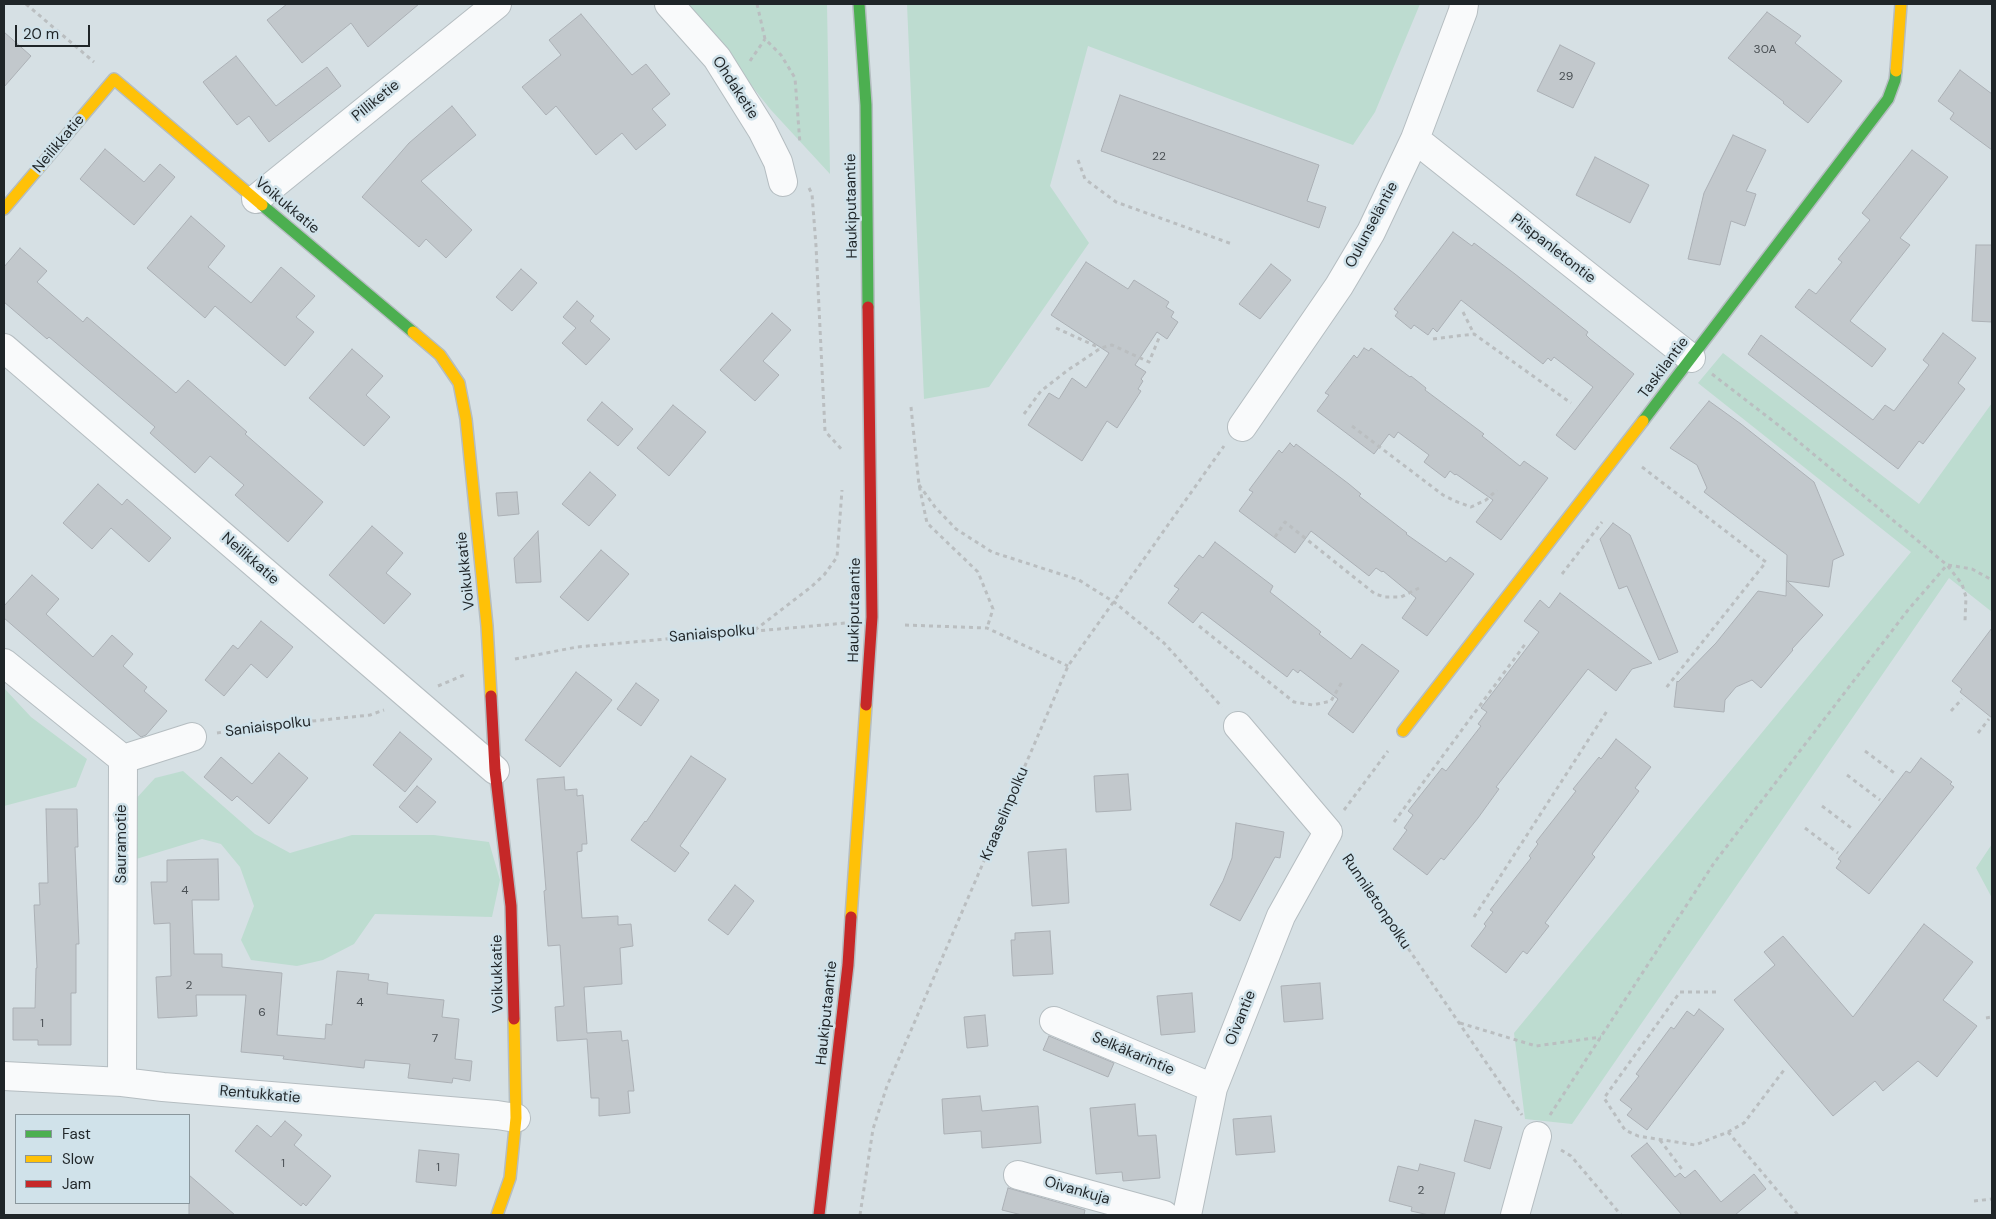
<!DOCTYPE html>
<meta charset="utf-8">
<style>
body{margin:0}
#map{position:relative;width:1996px;height:1219px;overflow:hidden;background:#d6e0e4;font-family:"DM Sans",sans-serif}
canvas{display:block}
.frame{position:absolute;inset:0;border:5px solid #1f2528;pointer-events:none}
.legend{position:absolute;left:15px;top:1114px;width:175px;height:90px;box-sizing:border-box;background:#d0e2ea;border:1px solid #89969c;margin:0;padding:6px 9px;list-style:none;font-size:15px;color:#1f2528}
.legend li{display:flex;align-items:center;gap:10px;height:25px}
.legend b{width:25px;border:1px solid #89969c}
.scale{position:absolute;left:15px;top:25px;width:75px;height:22px;box-sizing:border-box;border:2px solid #1f2528;border-top:0;padding-left:6px;font-size:15px;line-height:18px;white-space:nowrap;color:#1f2528;-webkit-text-stroke:4px #d0e2ea;paint-order:stroke}
</style>
<div id="map">
<canvas width="1996" height="1219"></canvas>
<div class="frame"></div>
<ul class="legend">
<li><b style="height:6px;background:#4caf50"></b>Fast</li>
<li><b style="height:6px;background:#ffc107"></b>Slow</li>
<li><b style="height:6px;background:#c62828"></b>Jam</li>
</ul>
<div class="scale">20 m</div>
</div>
<script>
const c = document.querySelector('canvas').getContext('2d');
c.lineJoin = 'round';
function fillPath(path, color) { c.fillStyle = color; c.fill(path, 'evenodd'); }
const shape = rows => new Path2D(rows.map(r => 'M' + r).join(''));
function strokePath(path, color, width, dash) { c.strokeStyle = color; c.lineWidth = width; c.lineCap = dash ? 'butt' : 'round'; c.setLineDash(dash || []); c.stroke(path); }
function label(font, color, halo, rows, align = 'center') {
  c.font = font + ' "DM Sans",sans-serif'; c.lineWidth = 5; c.setLineDash([]); c.textBaseline = 'middle'; c.strokeStyle = halo; c.fillStyle = color; for (const [text, x, y, turn = 0] of rows) {
    c.save(); c.translate(x, y); c.rotate((+turn || 0) * Math.PI / 180); c.textAlign = isNaN(turn) ? turn : align; if (halo) c.strokeText(text, 0, 0); c.fillText(text, 0, 0); c.restore();
  }
}
fillPath(shape([
 [686,4,827,4,830,174,771,110],
 [907,4,1420,4,1375,112,1353,145,1088,46,1050,186,1089,243,989,387,924,399],
 [1723,353,1919,504,1992,403,1992,612,1949,578,1572,1124,1525,1119,1514,1033,1911,552,1698,383],
 [4,688,31,717,87,759,76,787,4,806],
 [183,771,255,834,290,853,352,835,434,835,489,842,500,880,492,917,375,914,354,944,323,960,297,966,251,960,241,940,254,906,240,867,221,844,202,839,133,860,133,802,155,778],
 [1992,844,1992,898,1976,868]
]), '#bddcd0');
const building = shape([
 [287,4,419,4,368,47,351,23,302,63,267,20,287,4],
 [1767,12,1801,36,1795,43,1842,81,1808,123,1783,103,1784,102,1728,58,1767,12],
 [581,14,632,75,646,64,670,94,652,109,666,125,636,150,622,133,596,155,556,106,546,115,522,87,561,55,549,40,581,14],
 [4,32,31,56,4,87,4,32],
 [1560,45,1595,63,1573,108,1537,91,1560,45],
 [236,56,276,106,327,67,341,86,269,142,249,116,237,125,203,82,236,56],
 [1960,70,1992,94,1992,150,1950,119,1954,113,1938,101,1960,70],
 [1120,95,1319,165,1307,201,1326,207,1319,228,1101,151,1120,95],
 [452,106,476,135,421,181,472,230,446,258,426,239,419,247,362,197,409,143,452,106],
 [1733,135,1766,150,1746,191,1756,194,1745,226,1731,221,1720,265,1688,259,1704,193,1733,135],
 [105,149,144,182,160,164,175,177,134,225,80,179,105,149],
 [1912,150,1948,177,1900,238,1910,245,1850,321,1886,349,1872,367,1795,307,1809,289,1816,294,1842,262,1838,259,1870,220,1862,213,1912,150],
 [1595,157,1649,185,1630,223,1576,195,1595,157],
 [191,216,225,246,208,267,251,303,281,267,315,296,296,317,314,332,285,366,215,306,205,318,147,268,191,216],
 [1453,232,1472,246,1474,243,1515,274,1588,332,1586,335,1590,339,1634,374,1575,450,1556,435,1593,387,1554,357,1551,361,1548,358,1543,364,1461,300,1437,332,1433,328,1428,335,1414,325,1411,329,1395,316,1398,312,1394,309,1453,232],
 [1976,245,1992,245,1992,322,1972,321,1976,245],
 [20,248,47,271,37,282,83,322,87,317,176,393,188,380,247,432,245,434,323,502,288,542,235,495,244,485,210,456,195,473,150,433,155,427,49,337,47,339,4,302,4,267,20,248],
 [1086,262,1128,289,1134,280,1169,302,1166,307,1174,312,1171,317,1178,322,1167,339,1157,332,1135,365,1146,372,1141,379,1143,381,1138,389,1141,391,1117,428,1107,421,1082,461,1028,425,1049,393,1059,399,1072,378,1086,388,1109,353,1051,315,1086,262],
 [1271,264,1291,280,1260,319,1239,304,1271,264],
 [521,269,537,283,512,311,496,297,521,269],
 [577,301,594,316,590,321,610,339,586,365,562,343,576,328,563,317,577,301],
 [772,313,791,330,763,361,779,375,755,401,720,370,772,313],
 [1943,333,1976,358,1958,383,1965,389,1923,444,1919,441,1898,469,1748,354,1761,335,1873,420,1885,405,1894,411,1929,365,1923,360,1943,333],
 [1364,348,1369,351,1371,348,1410,377,1411,376,1426,388,1425,390,1484,434,1482,436,1520,466,1524,461,1548,478,1501,540,1476,522,1493,500,1456,474,1455,475,1450,471,1445,478,1424,462,1429,455,1398,432,1394,438,1389,434,1374,454,1317,411,1329,395,1325,393,1354,355,1357,358,1364,348],
 [352,349,383,376,366,395,390,417,364,446,309,398,352,349],
 [1709,401,1741,424,1814,482,1844,555,1833,560,1829,587,1787,581,1823,615,1792,649,1793,650,1761,688,1752,680,1736,687,1725,700,1724,712,1674,707,1677,681,1678,682,1716,643,1758,591,1786,596,1787,555,1704,492,1707,488,1697,465,1670,448,1709,401],
 [602,402,633,429,618,446,587,420,602,402],
 [673,405,706,432,669,476,637,448,673,405],
 [1290,443,1294,447,1296,444,1349,484,1361,494,1359,496,1407,533,1406,534,1446,562,1450,557,1474,574,1427,636,1402,618,1416,598,1383,571,1382,572,1376,568,1369,576,1311,531,1295,553,1239,511,1253,492,1249,490,1279,450,1282,453,1290,443],
 [590,472,616,495,589,526,562,504,590,472],
 [98,484,122,505,127,499,171,538,149,562,111,528,92,549,63,523,98,484],
 [517,492,519,514,498,516,496,493,517,492],
 [1613,523,1630,535,1678,652,1659,660,1627,586,1619,589,1600,539,1613,523],
 [372,526,403,553,386,573,411,594,384,624,329,575,372,526],
 [538,531,541,582,516,583,514,558,538,531],
 [1215,542,1273,586,1270,592,1321,632,1319,634,1351,659,1362,644,1399,671,1353,733,1328,714,1338,699,1300,670,1298,673,1293,669,1287,677,1202,612,1193,623,1168,603,1179,589,1174,586,1199,555,1203,558,1215,542],
 [601,550,629,574,588,621,560,597,601,550],
 [32,575,59,599,46,614,93,657,112,635,133,654,123,666,147,687,144,691,167,711,146,735,141,737,4,618,4,606,32,575],
 [1560,593,1652,663,1632,669,1616,691,1588,669,1496,787,1499,789,1478,818,1444,860,1441,858,1427,875,1393,849,1407,830,1404,828,1413,815,1408,811,1442,768,1446,771,1481,726,1478,724,1487,712,1481,708,1539,632,1524,621,1540,600,1549,608,1560,593],
 [261,621,293,647,267,678,251,664,224,696,205,680,233,645,238,649,261,621],
 [1992,628,1992,718,1960,692,1962,689,1952,681,1992,628],
 [576,672,612,700,560,767,525,740,576,672],
 [636,683,659,700,641,726,617,709,636,683],
 [400,732,432,759,405,792,373,765,400,732],
 [1616,739,1651,767,1635,788,1639,791,1592,854,1595,857,1545,923,1549,926,1527,954,1523,951,1506,973,1471,946,1486,926,1484,924,1493,912,1490,910,1531,858,1529,856,1538,844,1536,842,1576,791,1573,789,1599,757,1601,759,1616,739],
 [279,753,308,778,269,824,237,796,232,801,204,777,221,757,252,784,279,753],
 [691,756,726,779,680,846,689,853,675,872,631,840,645,821,646,822,691,756],
 [1921,758,1952,782,1950,784,1954,787,1869,894,1836,868,1841,861,1838,859,1906,771,1910,773,1921,758],
 [1128,774,1131,810,1096,812,1094,776,1128,774],
 [564,777,565,790,577,789,577,796,583,795,587,844,582,844,582,851,577,852,582,918,618,916,618,925,631,924,633,946,620,948,622,984,584,987,587,1033,621,1031,622,1041,628,1040,634,1091,628,1091,630,1113,599,1116,599,1098,591,1098,587,1039,557,1041,555,1007,564,1006,560,945,548,946,544,891,546,890,537,779,564,777],
 [417,786,436,802,417,823,399,807,417,786],
 [46,809,77,809,78,847,75,847,79,944,76,944,76,993,71,993,71,1045,38,1045,38,1040,13,1040,13,1008,35,1008,36,968,37,968,34,905,40,905,39,883,48,883,46,809],
 [1236,823,1284,832,1280,858,1275,857,1240,921,1210,905,1223,881,1232,858,1236,823],
 [1066,849,1069,903,1032,906,1028,852,1066,849],
 [218,859,219,900,192,900,194,954,222,954,222,967,282,973,277,1035,325,1039,326,1024,332,1025,337,971,369,974,368,980,388,983,387,994,444,1000,442,1017,459,1019,455,1059,472,1061,470,1081,453,1078,452,1083,408,1078,410,1064,365,1060,364,1068,283,1059,284,1056,241,1052,246,995,196,995,197,1016,158,1018,156,977,171,976,170,923,154,924,151,882,167,882,167,860,218,859],
 [735,885,754,901,728,935,708,920,735,885],
 [1924,924,1973,962,1943,1000,1977,1026,1937,1077,1918,1061,1883,1091,1875,1081,1833,1116,1734,1000,1775,965,1764,952,1783,936,1853,1017,1924,924],
 [1050,931,1053,974,1013,976,1011,940,1015,940,1015,933,1050,931],
 [1320,983,1323,1019,1284,1022,1281,986,1320,983],
 [1192,993,1195,1032,1161,1035,1157,996,1192,993],
 [1699,1009,1724,1029,1647,1130,1627,1115,1632,1109,1620,1100,1639,1076,1636,1074,1671,1027,1674,1029,1687,1011,1694,1016,1699,1009],
 [985,1015,988,1046,967,1048,964,1017,985,1015],
 [1049,1036,1114,1063,1108,1077,1043,1050,1049,1036],
 [980,1096,982,1111,1038,1106,1041,1143,982,1148,981,1131,944,1134,942,1099,980,1096],
 [1135,1104,1138,1136,1156,1135,1160,1178,1123,1181,1122,1172,1096,1174,1090,1108,1135,1104],
 [1271,1116,1275,1152,1236,1155,1233,1119,1271,1116],
 [1475,1120,1502,1127,1490,1169,1464,1161,1475,1120],
 [285,1121,302,1135,294,1145,331,1176,306,1206,303,1203,301,1206,235,1151,257,1125,271,1137,285,1121],
 [1647,1143,1675,1177,1680,1173,1685,1178,1695,1170,1721,1202,1754,1174,1766,1189,1735,1215,1682,1215,1631,1156,1647,1143],
 [419,1150,459,1154,456,1186,416,1182,419,1150],
 [1420,1164,1455,1173,1444,1215,1429,1215,1411,1211,1412,1207,1389,1201,1398,1166,1418,1171,1420,1164],
 [189,1175,235,1215,189,1215,189,1175],
 [1008,1188,1085,1210,1084,1215,1022,1215,1002,1210,1008,1188]
]);
fillPath(building, '#c2c8cc');
strokePath(building, '#abb0b5', 1);
const street = shape([
 [669,4,717,58,762,130,778,162,783,182],
 [1415,139,1691,358],
 [256,199,497,4],
 [4,348,495,770],
 [1242,427,1339,286,1371,232,1415,139,1463,11,1464,4],
 [4,663,123,759,122,1082],
 [123,759,192,737],
 [1054,1021,1213,1088],
 [4,1076,122,1082,163,1087,497,1115,516,1118],
 [1018,1175,1164,1215],
 [1187,1215,1213,1088,1281,916,1328,832,1238,726],
 [1515,1215,1537,1136]
]);
const fast = shape([
 [859,4,866,105,868,307],
 [262,205,413,332],
 [1643,421,1888,99,1895,80,1896,71]
]);
const slow = shape([
 [1896,71,1901,4],
 [4,209,114,79,262,205],
 [413,332,440,355,459,383,466,419,487,626,491,696],
 [1403,731,1643,421],
 [851,917,866,705],
 [497,1215,510,1178,516,1118,514,1019]
]);
const jam = shape([
 [491,696,495,770,511,906,514,1019],
 [866,705,872,617,868,307],
 [819,1215,848,965,851,917]
]);
strokePath(street, '#b5bdc1', 30);
strokePath(fast, '#b5bdc1', 14);
strokePath(slow, '#b5bdc1', 14);
strokePath(jam, '#b5bdc1', 14);
strokePath(shape([
 [26,4,94,62],
 [757,4,765,39,781,55,795,78,800,144],
 [750,61,765,39],
 [1078,160,1085,179,1116,202,1232,244],
 [809,188,812,194,816,246,825,431,843,451],
 [1463,312,1474,334],
 [1056,328,1100,348],
 [1433,339,1474,334,1571,403],
 [1712,374,1782,428,1947,565,1962,584,1966,597,1965,621],
 [911,407,919,485,927,523,978,572,993,609,987,628],
 [1024,414,1041,391,1068,370,1101,348,1112,345,1149,362,1159,338],
 [1352,426,1443,495,1455,501,1471,507,1486,500,1497,490],
 [1642,467,1766,562,1666,688],
 [919,485,935,507,956,529,992,552,1079,580,1114,602,1164,643,1222,707],
 [1275,537,1285,522,1375,594,1385,597,1401,597,1419,588],
 [1948,565,1972,569,1992,580],
 [1562,574,1602,522],
 [905,625,987,628,1068,666],
 [1199,626,1294,702,1313,705,1331,701,1342,682],
 [755,630,811,587,824,575,837,557,842,490],
 [515,659,577,647,846,623],
 [438,686,464,675],
 [1951,711,1962,699],
 [217,733,256,727,370,715,384,710],
 [1978,733,1989,719],
 [1865,751,1897,775],
 [1847,775,1880,800],
 [1822,806,1854,830],
 [1344,810,1388,751],
 [1394,822,1526,643],
 [1805,828,1838,853],
 [1345,856,1522,1115],
 [1474,917,1607,711],
 [1716,992,1680,992,1604,1098,1625,1130,1638,1136,1695,1145,1728,1132,1798,1215],
 [1986,1018,1992,1017],
 [1460,1023,1536,1046,1601,1037],
 [1550,1115,1714,863,1908,610,1947,565],
 [1728,1132,1744,1123,1784,1070],
 [1660,1140,1684,1172],
 [1561,1150,1571,1156,1621,1215],
 [1974,1201,1992,1199],
 [860,1215,873,1129,887,1086,1068,666,1224,446]
]), '#babec0', 3, [4, 4]);
strokePath(street, '#f9fafb', 28);
strokePath(fast, '#4caf50', 11);
strokePath(slow, '#ffc107', 11);
strokePath(jam, '#c62828', 11);
label('12px', '#4a5054', null, [
 ["30A",1765,50],
 ["29",1566,77],
 ["22",1159,157],
 ["4",185,891],
 ["2",189,986],
 ["4",360,1003],
 ["6",262,1013],
 ["1",42,1024],
 ["7",435,1039],
 ["1",283,1164],
 ["1",438,1168],
 ["2",1421,1191]
]);
label('15px', '#1f2528', '#d0e2ea', [
 ["Ohdaketie",735,88,57],
 ["Pilliketie",376,101,-39],
 ["Neilikkatie",59,144,-50],
 ["Voikukkatie",287,206,40],
 ["Haukiputaantie",852,206,-91],
 ["Oulunseläntie",1372,225,-62],
 ["Piispanletontie",1553,249,38],
 ["Taskilantie",1664,368,-53],
 ["Neilikkatie",250,559,41],
 ["Voikukkatie",466,571,-96],
 ["Haukiputaantie",855,610,-89],
 ["Saniaispolku",712,634,-5],
 ["Saniaispolku",268,727,-7],
 ["Kraaselinpolku",1005,814,-67],
 ["Sauramotie",122,844,-90],
 ["Runniletonpolku",1376,902,56],
 ["Voikukkatie",498,974,-91],
 ["Haukiputaantie",827,1013,-84],
 ["Oivantie",1241,1018,-68],
 ["Selkäkarintie",1133,1054,23],
 ["Rentukkatie",260,1095,5],
 ["Oivankuja",1077,1191,16]
]);
</script>
